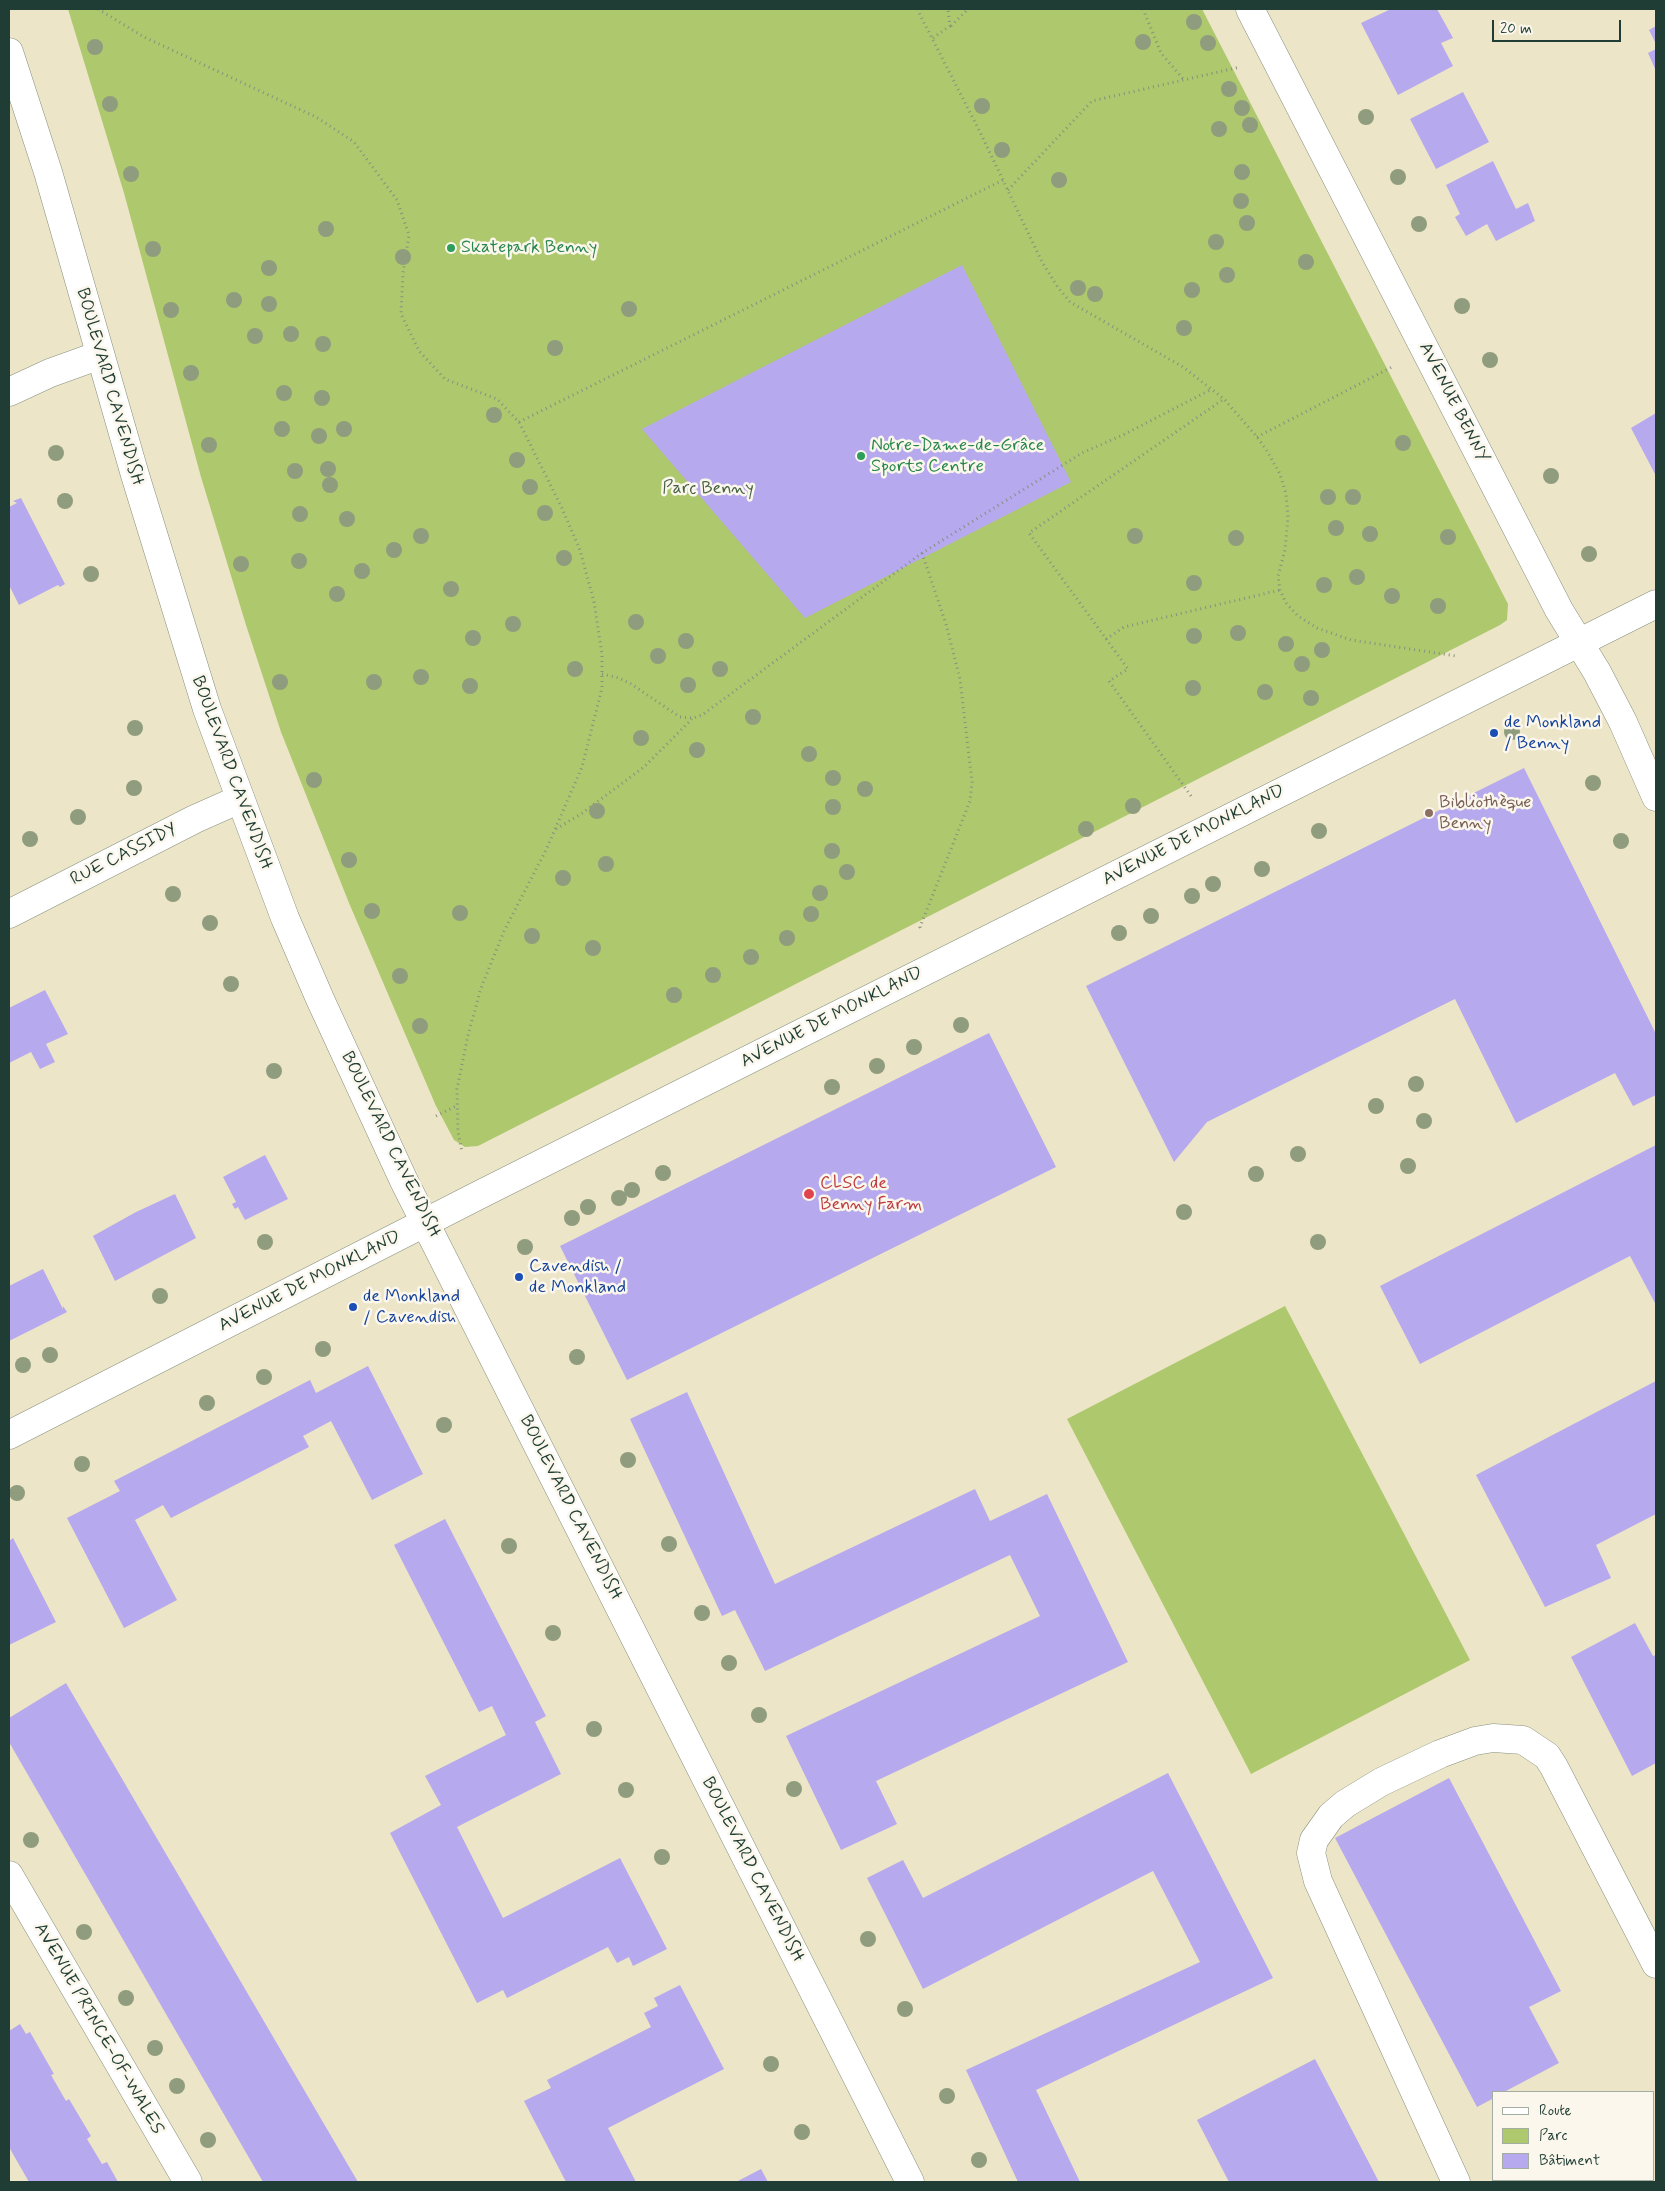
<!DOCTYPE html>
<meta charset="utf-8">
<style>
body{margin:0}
#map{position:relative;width:1665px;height:2191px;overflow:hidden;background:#ede5c7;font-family:Mynerve,sans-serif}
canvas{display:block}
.frame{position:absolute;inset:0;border:10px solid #1f3d34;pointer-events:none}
.legend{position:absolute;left:1492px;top:2091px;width:162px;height:90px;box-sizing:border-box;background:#fbf7ec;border:1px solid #a3ada2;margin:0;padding:6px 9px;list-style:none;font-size:15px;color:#1f3d34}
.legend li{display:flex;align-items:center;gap:10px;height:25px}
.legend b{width:25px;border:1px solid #a3ada2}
.scale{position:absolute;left:1492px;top:20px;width:129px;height:22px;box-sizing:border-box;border:2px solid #1f3d34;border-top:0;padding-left:6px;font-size:15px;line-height:18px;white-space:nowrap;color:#1f3d34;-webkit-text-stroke:4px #fbf7ec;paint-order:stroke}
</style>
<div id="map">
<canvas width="1665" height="2191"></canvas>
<div class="frame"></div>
<ul class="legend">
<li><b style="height:6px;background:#fff"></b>Route</li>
<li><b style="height:14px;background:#aec86d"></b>Parc</li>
<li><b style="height:14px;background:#b6a9ed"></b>Bâtiment</li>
</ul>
<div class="scale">20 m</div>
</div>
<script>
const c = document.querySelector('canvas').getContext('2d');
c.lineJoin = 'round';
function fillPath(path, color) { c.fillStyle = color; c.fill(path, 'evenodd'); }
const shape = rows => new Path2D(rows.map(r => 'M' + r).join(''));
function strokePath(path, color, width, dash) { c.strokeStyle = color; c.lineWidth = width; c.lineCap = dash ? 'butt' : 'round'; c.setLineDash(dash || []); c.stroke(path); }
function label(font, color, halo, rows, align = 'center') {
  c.font = font + ' Mynerve,sans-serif'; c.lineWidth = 5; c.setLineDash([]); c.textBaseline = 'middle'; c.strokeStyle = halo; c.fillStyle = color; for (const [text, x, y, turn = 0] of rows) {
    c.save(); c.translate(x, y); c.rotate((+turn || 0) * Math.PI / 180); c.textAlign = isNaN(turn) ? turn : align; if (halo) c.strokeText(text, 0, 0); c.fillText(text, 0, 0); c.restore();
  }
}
fillPath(shape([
 [68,9,1202,9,1508,604,1507,620,1500,625,478,1146,465,1147,454,1140,436,1106,349,903,281,732,246,625,201,477,124,193],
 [1285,1306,1470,1660,1251,1774,1067,1419]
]), '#aec86d');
fillPath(shape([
 [1391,9,1437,9,1453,38,1441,43,1453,66,1398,95,1361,23],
 [1656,26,1656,44,1649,30],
 [1656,49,1656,71,1648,53],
 [1463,92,1489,142,1436,169,1410,119],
 [1493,161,1516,209,1528,203,1535,221,1496,241,1487,224,1466,236,1455,217,1460,214,1446,185],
 [962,265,1071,482,805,618,642,429],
 [1656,413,1656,476,1631,428],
 [21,498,65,584,60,587,58,585,19,605,9,585,9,507,17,503,13,501],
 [1524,768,1656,1034,1656,1095,1633,1106,1615,1073,1516,1123,1455,999,1207,1122,1174,1162,1086,986],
 [45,990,68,1034,46,1044,55,1062,40,1069,31,1052,9,1063,9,1008],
 [989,1033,1056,1167,627,1380,560,1246],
 [1656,1145,1656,1305,1630,1256,1420,1364,1380,1286],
 [265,1155,288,1199,245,1220,238,1207,235,1209,232,1204,236,1202,223,1177],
 [175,1194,196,1238,115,1281,93,1236,136,1212],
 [43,1269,63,1309,63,1306,67,1312,9,1341,9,1286],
 [368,1366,423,1474,372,1500,331,1421,303,1436,309,1447,171,1518,163,1505,135,1520,177,1600,124,1628,67,1518,120,1491,114,1481,310,1380,316,1393],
 [1656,1381,1656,1514,1596,1545,1611,1578,1545,1607,1476,1475],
 [687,1392,775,1584,975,1489,990,1521,1047,1494,1128,1662,876,1781,897,1824,841,1850,786,1736,1040,1616,1010,1555,765,1671,735,1610,722,1616,630,1419],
 [445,1519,546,1716,535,1722,561,1774,457,1827,503,1918,620,1858,667,1949,633,1966,629,1957,617,1963,608,1947,507,1998,503,1990,477,2003,390,1833,441,1805,425,1776,506,1735,492,1706,479,1712,394,1545],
 [13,1538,56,1622,9,1645,9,1541],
 [1635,1623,1653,1656,1656,1655,1656,1763,1632,1776,1571,1657],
 [66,1683,358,2182,263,2182,9,1742,9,1718],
 [1168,1773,1273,1978,1036,2090,1080,2182,1018,2182,966,2070,1200,1962,1153,1871,923,1989,867,1878,903,1860,923,1898],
 [1449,1778,1561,1991,1529,2007,1559,2063,1504,2092,1494,2092,1494,2098,1477,2107,1335,1838],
 [680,1985,724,2069,608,2128,636,2182,566,2182,524,2101,551,2088,547,2080,651,2027,644,2013,658,2006,654,1998],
 [20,2024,26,2034,30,2032,54,2074,51,2075,66,2101,69,2099,91,2136,87,2139,102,2164,107,2162,118,2182,29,2182,9,2147,9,2031],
 [1315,2059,1379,2182,1229,2182,1197,2120],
 [761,2169,768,2182,736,2182]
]), '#b6a9ed');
const minor = shape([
 [1250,9,1559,610,1597,672,1623,722,1656,797],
 [9,392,50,373,100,355],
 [9,914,195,819,240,799],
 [9,1435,483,1193,1656,604],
 [9,1875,188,2182],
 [1456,2182,1318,1881,1311,1853,1314,1840,1331,1816,1345,1804,1381,1782,1440,1754,1475,1741,1493,1738,1523,1740,1547,1756,1554,1767,1656,1964]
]);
const major = shape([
 [9,52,48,172,135,475,207,709,285,918,320,999,404,1181,910,2182]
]);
strokePath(minor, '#86917e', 29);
strokePath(major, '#86917e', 29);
strokePath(shape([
 [98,9,144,37,316,117,354,142,397,200,409,235,403,273,401,314,419,351,445,379,497,399,519,422,561,506,580,550,594,602,602,654,602,688,582,767,546,850,504,931,481,988,468,1035,457,1089,458,1132,462,1152],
 [917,9,980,132,1042,262,1057,286,1070,302,1183,367,1224,399],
 [1143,9,1161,53,1184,80],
 [951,26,968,9],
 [933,38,950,26,948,9],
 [1008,190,1092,101,1240,67],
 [519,422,1003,180],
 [1257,437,1392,367],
 [922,553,946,624,960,679,972,782,970,801,920,927,922,931],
 [1106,639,1124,627,1280,590],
 [602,674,619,678,631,684,680,717,693,718,702,715,922,553,1082,453,1125,434,1212,389],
 [1191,796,1109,681,1128,669,1029,533,1224,399,1257,437,1267,451,1280,474,1286,494,1288,517,1285,550,1278,576,1280,590,1286,603,1298,616,1317,628,1351,640,1456,656],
 [556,829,581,814,644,767,692,719],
 [436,1116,456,1106]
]), '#86917e', 3, [1, 4]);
strokePath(minor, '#fff', 28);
strokePath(major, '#fff', 28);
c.fillStyle = '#909c7e';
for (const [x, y] of [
 [1194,22],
 [1143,42],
 [1208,43],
 [95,47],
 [1229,89],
 [110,104],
 [982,106],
 [1242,108],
 [1366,117],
 [1250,125],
 [1219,129],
 [1002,150],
 [1242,172],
 [131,174],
 [1398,177],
 [1059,180],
 [1241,201],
 [1247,223],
 [1419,224],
 [326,229],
 [1216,242],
 [153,249],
 [403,257],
 [1306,262],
 [269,268],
 [1227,275],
 [1078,288],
 [1192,290],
 [1095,294],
 [234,300],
 [269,304],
 [1462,306],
 [629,309],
 [171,310],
 [1184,328],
 [291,334],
 [255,336],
 [323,344],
 [555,348],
 [1490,360],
 [191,373],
 [284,393],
 [322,398],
 [494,415],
 [282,429],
 [344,429],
 [319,436],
 [1403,443],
 [209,445],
 [56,453],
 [517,460],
 [328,469],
 [295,471],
 [1551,476],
 [330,485],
 [530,487],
 [1328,497],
 [1353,497],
 [65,501],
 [545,513],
 [300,514],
 [347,519],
 [1336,528],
 [1370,534],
 [421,536],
 [1135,536],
 [1448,537],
 [1236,538],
 [394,550],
 [1589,554],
 [564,558],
 [299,561],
 [241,564],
 [362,571],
 [91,574],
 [1357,577],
 [1194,583],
 [1324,585],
 [451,589],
 [337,594],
 [1392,596],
 [1438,606],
 [636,622],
 [513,624],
 [1238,633],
 [1194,636],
 [473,638],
 [686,641],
 [1286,644],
 [1322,650],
 [658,656],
 [1302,664],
 [575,669],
 [720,669],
 [421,677],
 [280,682],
 [374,682],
 [688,685],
 [470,686],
 [1193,688],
 [1265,692],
 [1311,698],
 [753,717],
 [135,728],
 [1512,732],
 [641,738],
 [697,750],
 [809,754],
 [833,778],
 [314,780],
 [1593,783],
 [134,788],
 [865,789],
 [1133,806],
 [833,807],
 [597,811],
 [78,817],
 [1086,829],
 [1319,831],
 [30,839],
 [1621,841],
 [832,851],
 [349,860],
 [606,864],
 [1262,869],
 [847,872],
 [563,878],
 [1213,884],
 [820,893],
 [173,894],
 [1192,896],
 [372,911],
 [460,913],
 [811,914],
 [1151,916],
 [210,923],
 [1119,933],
 [532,936],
 [787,938],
 [593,948],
 [751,957],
 [713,975],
 [400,976],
 [231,984],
 [674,995],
 [961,1025],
 [420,1026],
 [914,1047],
 [877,1066],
 [274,1071],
 [1416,1084],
 [832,1087],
 [1376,1106],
 [1424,1121],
 [1298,1154],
 [1408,1166],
 [663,1173],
 [1256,1174],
 [632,1190],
 [619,1198],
 [588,1207],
 [1184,1212],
 [572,1218],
 [265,1242],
 [1318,1242],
 [525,1247],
 [160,1296],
 [323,1349],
 [50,1355],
 [577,1357],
 [23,1365],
 [264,1377],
 [207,1403],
 [444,1425],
 [628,1460],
 [82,1464],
 [17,1493],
 [669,1544],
 [509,1546],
 [702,1613],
 [553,1633],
 [729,1663],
 [759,1715],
 [594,1729],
 [794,1789],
 [626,1790],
 [31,1840],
 [662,1857],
 [84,1932],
 [868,1939],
 [126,1998],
 [905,2009],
 [155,2048],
 [771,2064],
 [177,2086],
 [947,2096],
 [802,2132],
 [208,2140],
 [979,2160]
]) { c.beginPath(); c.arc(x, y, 8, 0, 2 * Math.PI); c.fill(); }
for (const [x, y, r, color] of [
 [451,248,5,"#2e9e5b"],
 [861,456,5,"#2e9e5b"],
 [1494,733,5,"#1a4fb4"],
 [1429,813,5,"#8d6e63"],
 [809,1194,6,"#e0444e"],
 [519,1277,5,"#1a4fb4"],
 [353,1307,5,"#1a4fb4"]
]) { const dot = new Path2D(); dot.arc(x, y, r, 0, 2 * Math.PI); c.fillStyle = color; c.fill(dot); strokePath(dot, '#fbf7ec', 2); }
label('18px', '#27864d', '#fbf7ec', [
 ["Skatepark Benny",461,248],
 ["Notre-Dame-de-Grâce",871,446],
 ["Sports Centre",871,467]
], 'left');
label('18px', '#1f3d34', '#fbf7ec', [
 ["BOULEVARD CAVENDISH",109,387,74],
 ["AVENUE BENNY",1453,403,63],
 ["BOULEVARD CAVENDISH",231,773,70],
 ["AVENUE DE MONKLAND",1194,836,-27],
 ["RUE CASSIDY",124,855,-27],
 ["AVENUE DE MONKLAND",832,1018,-27],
 ["BOULEVARD CAVENDISH",390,1145,64],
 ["AVENUE DE MONKLAND",310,1282,-27],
 ["BOULEVARD CAVENDISH",570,1508,63],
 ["BOULEVARD CAVENDISH",752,1870,63],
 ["AVENUE PRINCE-OF-WALES",98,2029,60]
]);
label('18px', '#436042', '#fbf7ec', [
 ["Parc Benny",708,489]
]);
label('18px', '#164399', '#fbf7ec', [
 ["de Monkland",1504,723],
 ["/ Benny",1504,744],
 ["Cavendish /",529,1267],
 ["de Monkland",529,1288],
 ["de Monkland",363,1297],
 ["/ Cavendish",363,1318]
], 'left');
label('18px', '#785e54', '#fbf7ec', [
 ["Bibliothèque",1439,803],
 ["Benny",1439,824]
], 'left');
label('18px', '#be3a42', '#fbf7ec', [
 ["CLSC de",820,1184],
 ["Benny Farm",820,1205]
], 'left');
</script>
